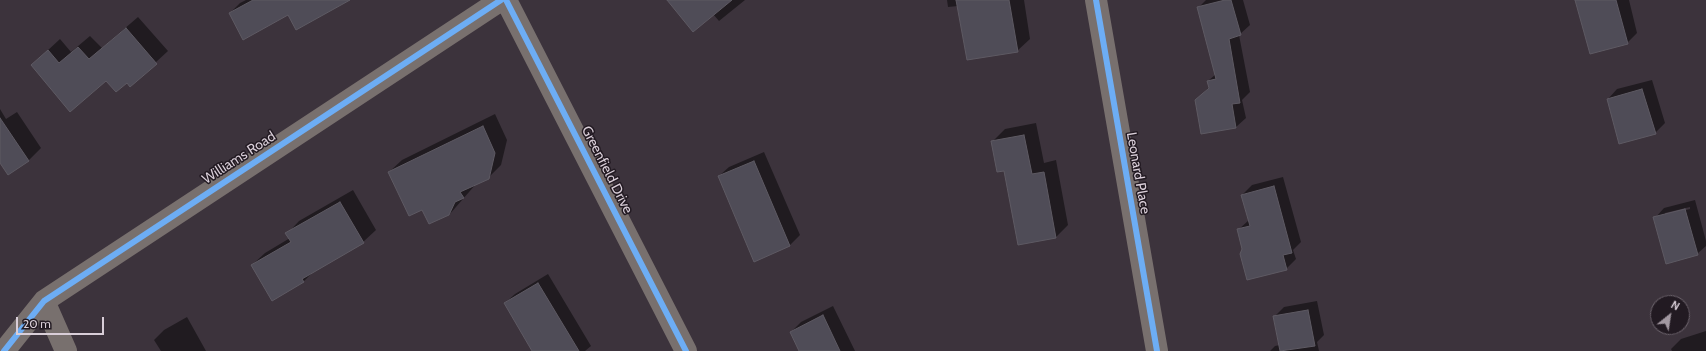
<!DOCTYPE html>
<style>
body{margin:0}
#map{position:relative;width:1706px;height:351px;overflow:hidden;background:#3c333c;font-family:Cabin,sans-serif}
canvas{display:block}
.north{position:absolute;left:1650px;top:295px;width:40px;height:40px;box-sizing:border-box;background:#221a22;border:1px solid #6b626b;border-radius:50%;rotate:30deg;font-size:11px;font-weight:700;line-height:16px;text-align:center;color:#d9ced8}
.north::after{content:'';display:block;margin:auto;width:14px;height:18px;background:#a298a1;clip-path:polygon(50% 0,100% 100%,50% 72%,0 100%)}
.scale{position:absolute;left:16px;top:317px;width:88px;height:18px;box-sizing:border-box;border:2px solid #d9ced8;border-top:0;padding-left:5px;font-size:12px;line-height:14px;white-space:nowrap;color:#d9ced8;-webkit-text-stroke:3px #221a22;paint-order:stroke}
</style>
<div id="map">
<canvas width="1706" height="351"></canvas>
<div class="north">N</div>
<div class="scale">20 m</div>
</div>
<script>
const c = document.querySelector('canvas').getContext('2d');
c.lineJoin = 'round';
function fillPath(path, color) { c.fillStyle = color; c.fill(path, 'evenodd'); }
const shape = rows => new Path2D(rows.map(r => 'M' + r).join(''));
function strokePath(path, color, width, dash) { c.strokeStyle = color; c.lineWidth = width; c.lineCap = dash ? 'butt' : 'round'; c.setLineDash(dash || []); c.stroke(path); }
function label(font, color, halo, rows, align = 'center') {
  c.font = font + ' Cabin,sans-serif'; c.lineWidth = 3; c.setLineDash([]); c.textBaseline = 'middle'; c.strokeStyle = halo; c.fillStyle = color; for (const [text, x, y, turn = 0] of rows) {
    c.save(); c.translate(x, y); c.rotate((+turn || 0) * Math.PI / 180); c.textAlign = isNaN(turn) ? turn : align; if (halo) c.strokeText(text, 0, 0); c.fillText(text, 0, 0); c.restore();
  }
}
fillPath(shape([
 [246,0,346,0,289,14,230,13,240,3],
 [674,0,745,0,719,21,713,14],
 [947,0,1024,0,1030,39,1017,51,958,6,948,7],
 [1206,0,1243,0,1250,25,1239,35,1250,92,1242,100,1246,118,1236,127,1196,100,1209,87,1208,81,1216,74,1198,8],
 [1576,0,1629,0,1637,33,1627,43],
 [138,17,168,51,130,86,127,82,106,80,32,65,60,39,71,52,90,36,102,48],
 [1652,80,1665,123,1655,133,1608,99,1617,89],
 [0,109,6,119,17,112,41,148,28,161,0,162],
 [495,114,507,140,501,165,488,178,476,184,449,215,423,209,389,172,402,160],
 [1036,123,1044,163,1056,160,1068,225,1056,237,1005,170,992,142,1005,129],
 [764,152,800,235,790,245,754,260,719,176,729,167],
 [1283,177,1301,242,1293,250,1296,259,1286,269,1243,249,1238,230,1249,220,1242,195,1252,185],
 [353,190,376,230,363,242,315,270,304,281,272,300,252,265,265,253,290,238,287,234,299,221],
 [1695,200,1706,241,1706,246,1697,254,1655,218,1664,208],
 [1690,207,1690,209,1665,215,1665,213],
 [548,274,591,346,585,351,533,351,505,303,515,294],
 [1317,301,1324,335,1317,342,1319,351,1270,351,1275,346,1280,345,1274,317,1284,307],
 [833,306,855,351,800,351,791,332,801,322],
 [187,317,206,351,161,351,154,340,164,330],
 [1706,331,1706,351,1672,351,1671,349,1681,339]
]), '#0007');
const building = shape([
 [253,0,350,0,296,30,288,15,243,40,229,13,253,0],
 [667,0,732,0,693,32,667,0],
 [956,0,1009,0,1018,52,967,60,956,0],
 [1225,0,1231,0,1241,35,1229,39,1240,103,1232,104,1236,128,1201,134,1195,100,1209,88,1207,81,1216,79,1197,7,1225,0],
 [1575,0,1616,0,1628,44,1590,54,1575,0],
 [126,28,157,64,130,87,127,83,116,92,106,81,70,112,31,65,48,50,59,63,78,47,89,59,126,28],
 [1642,89,1656,134,1619,144,1607,99,1642,89],
 [0,118,29,161,8,175,0,163,0,118],
 [483,126,495,153,489,179,460,192,464,198,455,202,449,215,429,224,422,210,409,216,388,172,483,126],
 [1024,135,1032,174,1044,172,1056,238,1018,245,1004,171,997,172,991,141,1024,135],
 [754,161,790,246,754,262,718,176,754,161],
 [1274,186,1292,253,1283,255,1287,270,1247,280,1240,254,1242,249,1237,229,1250,226,1241,195,1274,186],
 [340,202,364,243,302,279,304,282,272,301,251,265,291,242,285,233,340,202],
 [1685,209,1698,255,1666,264,1653,217,1685,209],
 [538,283,579,351,532,351,504,303,538,283],
 [1308,310,1315,346,1280,351,1273,316,1308,310],
 [823,315,840,351,799,351,790,332,823,315]
]);
fillPath(building, '#4f4c57');
strokePath(building, '#5e5a63', 1);
strokePath(shape([
 [506,0,686,351],
 [1096,0,1157,351],
 [44,301,66,351],
 [4,351,44,301,501,0]
]), '#78706e', 22);
strokePath(shape([
 [506,0,686,351],
 [1096,0,1157,351],
 [4,351,44,301,501,0]
]), '#6dadf4', 6);
label('14px', '#d9ced8', '#221a22', [
 ["Williams Road",239,158,-33],
 ["Greenfield Drive",607,170,63],
 ["Leonard Place",1138,173,80]
]);
</script>
